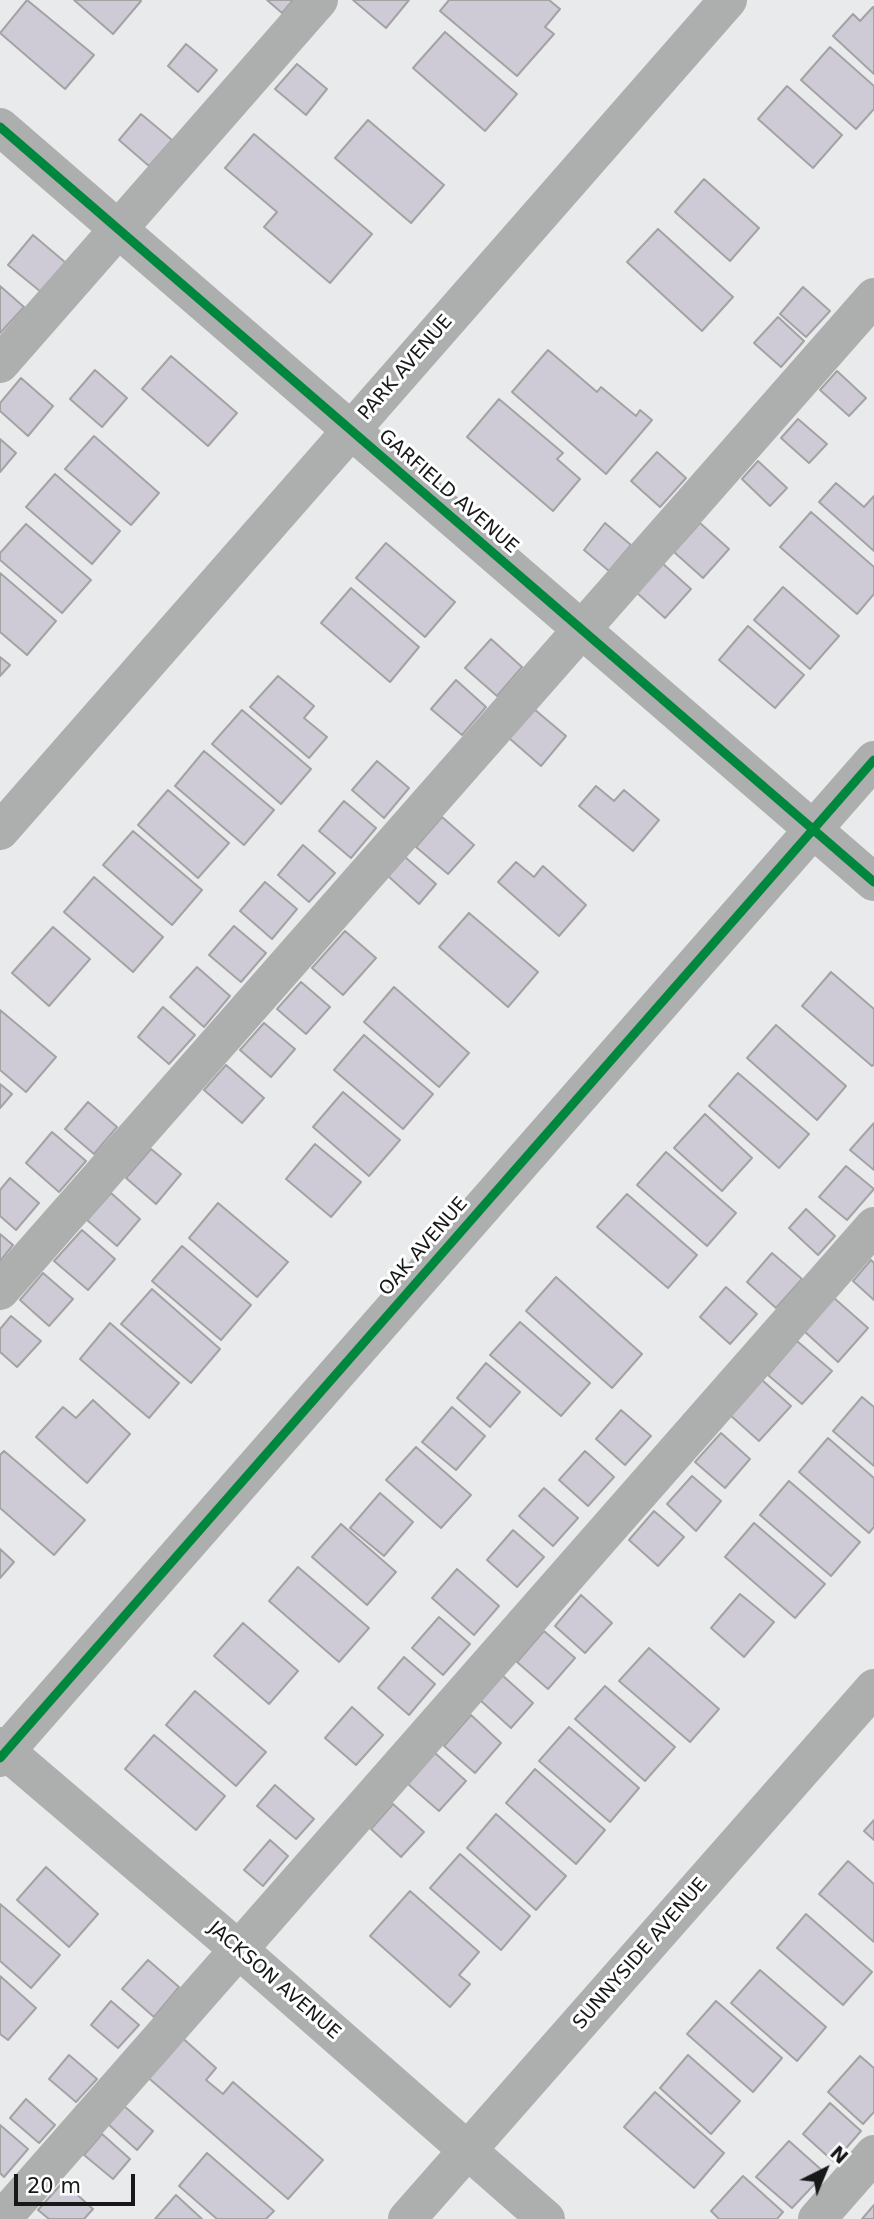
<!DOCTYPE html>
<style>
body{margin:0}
#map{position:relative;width:874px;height:2219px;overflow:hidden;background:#e9eaeb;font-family:"DejaVu Sans",sans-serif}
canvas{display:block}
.north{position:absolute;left:790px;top:2135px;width:70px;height:70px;-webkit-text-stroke:5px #fff;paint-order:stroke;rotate:43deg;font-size:19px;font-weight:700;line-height:28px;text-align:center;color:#171818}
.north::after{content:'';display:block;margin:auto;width:24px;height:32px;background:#171818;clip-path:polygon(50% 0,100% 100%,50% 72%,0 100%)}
.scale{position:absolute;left:14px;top:2174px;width:121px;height:32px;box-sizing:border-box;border:4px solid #171818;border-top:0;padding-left:9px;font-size:21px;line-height:24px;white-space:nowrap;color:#171818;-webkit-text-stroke:5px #fff;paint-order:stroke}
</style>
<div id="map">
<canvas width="874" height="2219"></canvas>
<div class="north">N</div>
<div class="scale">20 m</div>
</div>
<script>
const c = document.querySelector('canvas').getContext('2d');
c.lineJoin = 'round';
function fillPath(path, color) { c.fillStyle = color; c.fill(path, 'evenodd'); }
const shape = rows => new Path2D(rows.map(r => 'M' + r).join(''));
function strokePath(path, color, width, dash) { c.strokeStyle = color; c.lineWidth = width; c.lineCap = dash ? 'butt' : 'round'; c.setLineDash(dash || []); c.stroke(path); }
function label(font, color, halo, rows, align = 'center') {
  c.font = font + ' "DejaVu Sans",sans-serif'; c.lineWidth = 6; c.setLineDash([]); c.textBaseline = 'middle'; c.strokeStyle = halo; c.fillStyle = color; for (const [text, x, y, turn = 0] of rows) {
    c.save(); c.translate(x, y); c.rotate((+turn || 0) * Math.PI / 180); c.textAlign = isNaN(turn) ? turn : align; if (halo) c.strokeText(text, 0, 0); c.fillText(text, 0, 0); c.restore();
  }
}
const building = shape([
 [27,0,94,55,65,89,0,33,27,0],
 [74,0,140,0,141,1,113,34,74,0],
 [267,0,293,0,282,13,267,0],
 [353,0,409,0,386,28,353,0],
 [449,0,549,0,560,9,545,27,554,34,517,76,440,11,449,0],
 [873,7,874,8,874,74,833,36,853,14,860,21,873,7],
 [445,32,517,94,485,131,413,68,445,32],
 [186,44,217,70,198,92,168,66,186,44],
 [830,47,874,86,874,109,856,129,801,80,830,47],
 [297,64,327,89,306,115,275,89,297,64],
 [787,86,842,135,813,168,758,119,787,86],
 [141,114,172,140,149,166,119,140,141,114],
 [368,120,444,185,411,223,335,158,368,120],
 [254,134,372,234,330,283,264,227,277,212,225,168,254,134],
 [704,179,759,228,730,261,675,212,704,179],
 [658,229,733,297,702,331,627,262,658,229],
 [33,235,66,263,41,292,8,265,33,235],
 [0,286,24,307,0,333,0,286],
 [803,287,830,311,806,337,780,314,803,287],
 [778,317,804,341,781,367,754,343,778,317],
 [548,350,597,392,601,387,636,416,640,410,652,420,606,474,512,392,548,350],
 [171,356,237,413,208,446,142,389,171,356],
 [95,370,127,398,102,427,70,399,95,370],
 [837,371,866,398,849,416,820,390,837,371],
 [21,378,53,406,28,436,0,411,0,403,21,378],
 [499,399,563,453,557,459,580,479,553,511,467,437,499,399],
 [798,419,827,444,809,463,781,438,798,419],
 [94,436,159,493,131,525,65,469,94,436],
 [0,439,16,453,0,472,0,439],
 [657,452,686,478,660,507,631,481,657,452],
 [758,461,787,488,770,506,742,479,758,461],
 [55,474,120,531,92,564,26,507,55,474],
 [836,483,864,507,874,496,874,551,819,502,836,483],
 [811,512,874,567,874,594,857,614,780,547,811,512],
 [605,523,631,545,609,571,584,550,605,523],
 [700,523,729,549,703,578,674,552,700,523],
 [26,524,91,580,62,613,0,560,0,553,26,524],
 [386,543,455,602,425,637,356,578,386,543],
 [662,563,691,589,665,618,636,592,662,563],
 [0,573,56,621,27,655,0,632,0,573],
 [783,587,839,636,810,669,754,620,783,587],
 [351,588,419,647,390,682,321,623,351,588],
 [748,626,804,675,775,708,719,660,748,626],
 [491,639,522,667,497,696,465,668,491,639],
 [0,657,10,665,0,676,0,657],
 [278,676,314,706,304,718,327,737,309,758,250,707,278,676],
 [456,680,486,707,462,735,431,709,456,680],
 [534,709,566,736,541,766,509,738,534,709],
 [242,710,311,769,281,804,212,744,242,710],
 [204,751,274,810,244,845,175,786,204,751],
 [377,761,409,788,384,818,352,790,377,761],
 [596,786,614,801,624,790,659,820,633,851,579,806,596,786],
 [168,790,229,843,198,878,138,825,168,790],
 [344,801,376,828,351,858,319,831,344,801],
 [442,817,474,845,448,874,416,847,442,817],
 [133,831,202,890,172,925,103,865,133,831],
 [303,845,335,873,309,902,278,875,303,845],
 [405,857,436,884,419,904,388,876,405,857],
 [516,862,534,877,543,866,586,905,559,936,498,882,516,862],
 [94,877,163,937,133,972,64,912,94,877],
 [265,882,297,909,272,939,240,911,265,882],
 [469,913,538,972,508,1007,439,947,469,913],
 [234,926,266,953,241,982,209,955,234,926],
 [53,927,90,959,49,1006,12,973,53,927],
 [345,931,376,958,343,995,312,968,345,931],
 [197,967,230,996,204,1027,170,997,197,967],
 [831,972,874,1009,874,1064,872,1066,802,1006,831,972],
 [301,982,330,1007,306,1034,277,1009,301,982],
 [394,987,469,1053,439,1087,364,1022,394,987],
 [163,1007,195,1035,169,1064,138,1037,163,1007],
 [0,1010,56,1057,26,1092,0,1070,0,1010],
 [264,1023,295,1049,271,1077,240,1050,264,1023],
 [776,1025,846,1086,817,1120,747,1058,776,1025],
 [364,1035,433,1094,403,1129,334,1070,364,1035],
 [226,1065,264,1098,242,1123,204,1090,226,1065],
 [738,1073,809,1134,779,1168,709,1106,738,1073],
 [0,1084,12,1094,0,1108,0,1084],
 [343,1092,400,1140,369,1176,313,1127,343,1092],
 [88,1102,117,1127,94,1154,65,1129,88,1102],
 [705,1114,752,1158,722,1191,674,1148,705,1114],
 [874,1123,874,1170,850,1150,874,1123],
 [52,1132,86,1161,59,1192,26,1163,52,1132],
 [315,1144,361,1182,331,1217,286,1179,315,1144],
 [151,1149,181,1174,156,1204,126,1178,151,1149],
 [666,1152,736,1213,707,1246,637,1185,666,1152],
 [846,1166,874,1189,847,1220,819,1197,846,1166],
 [10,1178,39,1203,16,1230,0,1216,0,1190,10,1178],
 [111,1193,140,1219,117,1246,87,1220,111,1193],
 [627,1194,697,1255,668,1288,597,1227,627,1194],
 [218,1203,288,1262,257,1297,189,1238,218,1203],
 [806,1209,835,1236,818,1255,789,1228,806,1209],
 [82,1230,115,1259,88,1290,54,1261,82,1230],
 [0,1234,13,1245,0,1261,0,1234],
 [182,1246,251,1305,221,1340,152,1281,182,1246],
 [772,1253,802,1279,776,1308,747,1282,772,1253],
 [871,1260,874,1263,874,1300,853,1281,871,1260],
 [43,1273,73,1299,49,1326,20,1300,43,1273],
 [556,1277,642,1354,612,1388,526,1311,556,1277],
 [726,1287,757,1314,730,1344,700,1317,726,1287],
 [152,1289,220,1349,191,1383,121,1324,152,1289],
 [834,1298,868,1328,838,1362,804,1331,834,1298],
 [11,1316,41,1341,17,1367,0,1352,0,1329,11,1316],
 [520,1322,590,1383,561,1416,490,1355,520,1322],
 [110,1323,179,1383,149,1418,80,1359,110,1323],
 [797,1341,832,1371,802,1404,768,1375,797,1341],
 [486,1363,520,1392,490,1427,457,1398,486,1363],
 [762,1380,791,1406,759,1441,730,1415,762,1380],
 [862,1397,874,1407,874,1466,833,1431,862,1397],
 [93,1400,130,1434,87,1483,36,1437,63,1407,76,1418,93,1400],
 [452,1407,485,1436,456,1470,422,1442,452,1407],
 [621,1410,651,1436,625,1465,596,1439,621,1410],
 [721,1433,750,1459,725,1488,695,1462,721,1433],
 [828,1438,874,1478,874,1527,869,1533,799,1472,828,1438],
 [416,1447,471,1495,441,1528,386,1480,416,1447],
 [4,1451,85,1520,54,1555,0,1508,0,1455,4,1451],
 [585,1451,614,1477,588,1506,559,1480,585,1451],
 [692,1476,721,1501,696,1531,667,1504,692,1476],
 [789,1481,860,1542,831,1576,760,1515,789,1481],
 [544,1488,578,1518,553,1546,519,1516,544,1488],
 [380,1493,413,1522,384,1556,350,1528,380,1493],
 [654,1511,684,1537,658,1566,629,1540,654,1511],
 [754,1523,825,1584,795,1618,725,1557,754,1523],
 [341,1524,396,1572,367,1605,312,1557,341,1524],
 [513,1530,544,1557,517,1587,487,1560,513,1530],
 [0,1549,14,1562,0,1578,0,1549],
 [298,1567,369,1628,339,1662,269,1601,298,1567],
 [457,1569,499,1606,474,1635,432,1598,457,1569],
 [740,1594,774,1622,744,1657,711,1628,740,1594],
 [581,1595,612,1623,585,1653,555,1626,581,1595],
 [439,1617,470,1644,443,1675,412,1648,439,1617],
 [243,1623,298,1671,269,1704,214,1656,243,1623],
 [544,1631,575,1658,548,1689,517,1662,544,1631],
 [649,1648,719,1709,690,1742,619,1681,649,1648],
 [404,1657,435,1684,409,1715,378,1688,404,1657],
 [502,1675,533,1703,511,1728,480,1700,502,1675],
 [605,1686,675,1747,645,1781,575,1719,605,1686],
 [195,1691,266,1752,236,1786,166,1725,195,1691],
 [352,1707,383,1735,356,1765,325,1738,352,1707],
 [471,1715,501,1743,475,1773,444,1746,471,1715],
 [569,1727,639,1788,610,1822,539,1761,569,1727],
 [154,1735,225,1796,196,1830,125,1769,154,1735],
 [435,1753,466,1781,439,1811,408,1784,435,1753],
 [535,1769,605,1830,576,1864,506,1803,535,1769],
 [275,1785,314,1819,296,1839,257,1806,275,1785],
 [393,1804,424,1832,401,1857,371,1829,393,1804],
 [496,1814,566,1876,536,1910,467,1848,496,1814],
 [874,1820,874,1840,864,1831,874,1820],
 [270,1840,288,1856,263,1886,244,1870,270,1840],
 [460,1854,530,1916,501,1950,430,1888,460,1854],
 [848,1861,874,1884,874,1942,819,1894,848,1861],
 [46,1867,98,1914,69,1947,17,1900,46,1867],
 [410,1891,479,1952,459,1975,470,1984,450,2007,370,1936,410,1891],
 [0,1904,60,1955,31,1988,0,1961,0,1904],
 [806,1914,872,1972,843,2005,777,1948,806,1914],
 [148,1960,179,1987,154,2017,122,1989,148,1960],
 [760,1970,826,2027,797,2061,731,2003,760,1970],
 [0,1976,36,2008,8,2040,0,2034,0,1976],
 [111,2001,139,2025,118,2048,91,2025,111,2001],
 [716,2001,782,2058,753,2092,687,2034,716,2001],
 [178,2034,216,2068,206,2080,223,2094,233,2082,323,2160,288,2199,144,2074,178,2034],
 [69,2055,97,2079,76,2102,49,2079,69,2055],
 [688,2055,740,2101,711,2134,660,2088,688,2055],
 [860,2056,874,2068,874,2112,863,2124,828,2092,860,2056],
 [655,2092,724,2153,694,2188,624,2127,655,2092],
 [26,2099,55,2125,39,2143,10,2118,26,2099],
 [830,2103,861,2131,834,2162,803,2134,830,2103],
 [124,2106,153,2131,137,2150,108,2124,124,2106],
 [0,2125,28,2149,4,2177,0,2173,0,2125],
 [102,2134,130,2159,113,2179,84,2155,102,2134],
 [789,2141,825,2173,792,2208,756,2177,789,2141],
 [207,2153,274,2211,266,2219,217,2219,179,2186,207,2153],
 [743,2176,783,2212,777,2219,719,2219,711,2211,743,2176],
 [63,2182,93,2209,84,2219,49,2219,38,2210,63,2182],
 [176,2195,202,2219,155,2219,176,2195],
 [874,2205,874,2219,862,2219,874,2205]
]);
fillPath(building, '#cecbd6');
strokePath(building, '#a3a3a4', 2);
strokePath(shape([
 [0,127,874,882],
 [0,364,319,0],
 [0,831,728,0],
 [0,1291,874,297],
 [0,1746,238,1949,546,2219],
 [0,1758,874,760],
 [2,2219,874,1226],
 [407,2219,874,1688],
 [817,2219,874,2154]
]), '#adaeae', 38);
strokePath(shape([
 [0,127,874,882],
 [0,1758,874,760]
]), '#00873e', 9);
label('19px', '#171818', '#fff', [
 ["PARK AVENUE",406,368,-49],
 ["GARFIELD AVENUE",448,492,41],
 ["OAK AVENUE",424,1247,-49],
 ["SUNNYSIDE AVENUE",641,1954,-49],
 ["JACKSON AVENUE",274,1981,41]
]);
</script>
